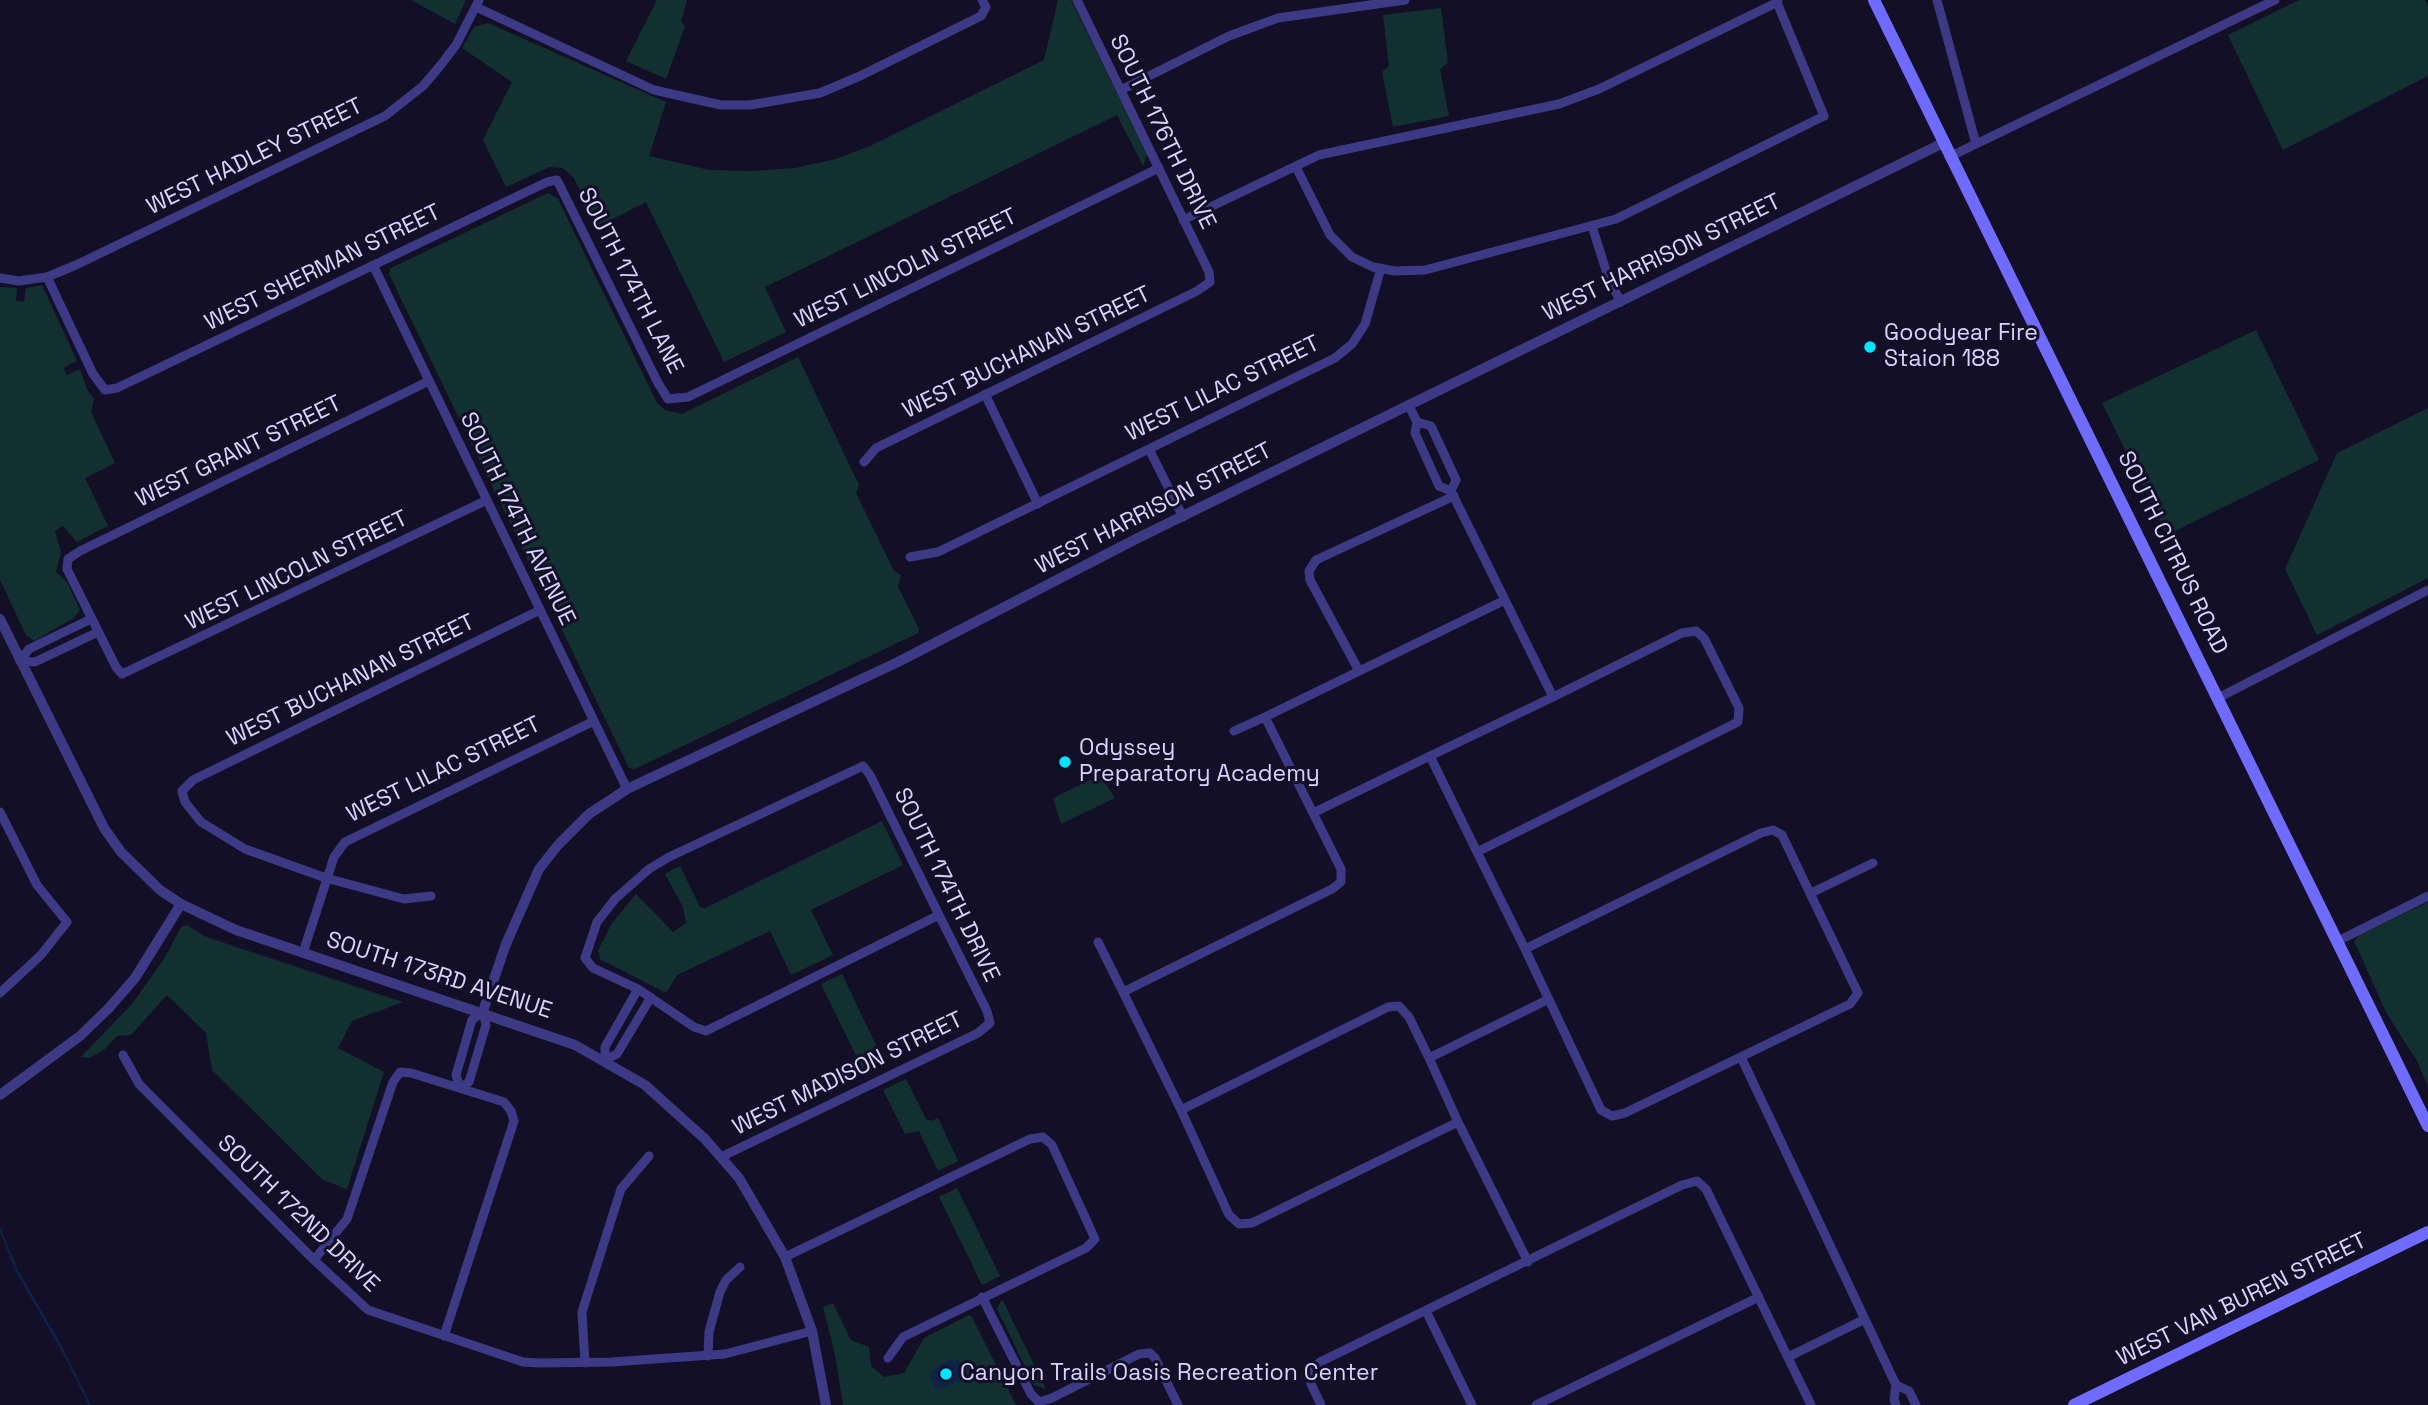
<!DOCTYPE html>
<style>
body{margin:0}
canvas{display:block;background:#130f26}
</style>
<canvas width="2428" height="1405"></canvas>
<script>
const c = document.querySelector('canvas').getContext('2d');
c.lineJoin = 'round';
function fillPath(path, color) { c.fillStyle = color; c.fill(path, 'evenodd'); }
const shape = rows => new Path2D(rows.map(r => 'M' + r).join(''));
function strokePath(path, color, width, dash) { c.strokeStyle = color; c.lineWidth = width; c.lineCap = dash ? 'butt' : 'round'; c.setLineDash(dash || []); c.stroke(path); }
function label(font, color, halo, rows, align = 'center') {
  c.font = font + ' "Space Grotesk",sans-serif'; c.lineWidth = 6; c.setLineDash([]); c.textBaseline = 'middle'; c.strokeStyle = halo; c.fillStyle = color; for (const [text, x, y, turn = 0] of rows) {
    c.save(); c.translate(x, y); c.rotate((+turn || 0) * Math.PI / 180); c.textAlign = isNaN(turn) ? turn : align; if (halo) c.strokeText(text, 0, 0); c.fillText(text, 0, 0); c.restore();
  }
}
fillPath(shape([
 [411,0,466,0,455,24],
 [657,0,687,0,681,21,685,26,666,79,626,61],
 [1058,0,1071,0,1147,154,1143,166,1117,115,765,287,786,332,724,362,646,202,597,227,574,178,563,168,550,167,506,187,483,140,512,82,462,48,474,27,488,23,666,102,649,156,709,170,753,171,795,168,836,159,872,145,1044,60],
 [2299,0,2425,0,2428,7,2428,76,2283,150,2228,35],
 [1441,8,1448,63,1440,69,1449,116,1393,127,1382,72,1389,66,1383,15],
 [548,193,558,199,657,403,665,410,682,414,798,357,859,485,856,493,894,571,901,575,898,587,919,629,918,633,635,769,629,768,389,274,391,268],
 [42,285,77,361,63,368,67,375,80,369,87,390,94,399,91,412,115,463,85,478,108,526,77,542,63,526,55,531,61,552,56,572,67,582,80,610,74,618,34,641,26,635,0,580,0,287,17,288,16,301,24,302,26,288],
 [2256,330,2319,460,2167,535,2102,403],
 [2428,408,2428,578,2317,635,2285,569,2337,453],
 [1100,775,1115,798,1061,824,1053,798],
 [882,821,903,865,811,910,833,955,791,975,770,931,677,975,666,993,600,959,598,951,612,923,636,894,673,932,686,923,683,907,665,874,675,868,680,866,700,907,705,908],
 [2428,902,2428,1086,2417,1061,2387,1014,2354,941,2360,935],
 [187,925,204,936,233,946,403,1002,352,1021,338,1048,384,1072,347,1189,323,1180,212,1070,206,1033,167,995,131,1035,117,1036,104,1050,89,1058,81,1057,132,1004,164,959,181,927],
 [842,974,885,1064,865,1074,821,984],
 [906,1079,926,1119,931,1121,938,1118,958,1161,938,1171,919,1131,905,1134,883,1090],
 [957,1188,1000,1276,982,1285,939,1197],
 [1002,1299,1046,1389,1034,1385,997,1309],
 [833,1303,851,1340,869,1347,871,1366,884,1377,904,1373,924,1338,969,1315,972,1317,1016,1405,843,1405,835,1355,823,1307]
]), '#12302f');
fillPath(shape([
 [952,1359,954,1363,958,1360,965,1374,960,1376,962,1379,941,1389,940,1386,935,1388,929,1375,933,1372,932,1369]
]), '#0c2248');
strokePath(shape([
 [0,1229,17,1271,61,1347,90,1405]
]), '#0c2248', 2.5);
strokePath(shape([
 [1937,0,1976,144],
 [476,7,654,90,721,105,750,105,820,93,860,76,981,16,986,7,982,0],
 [1121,90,1229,36,1278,18,1405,0],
 [1949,157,2275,0],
 [1296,167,1330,235,1352,257,1373,267,1395,271,1425,270,1616,219,1824,116,1776,0],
 [1183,220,1319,155,1559,104,1599,89,1778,2],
 [1592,226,1609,280,1621,302],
 [373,265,627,789],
 [47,277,93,374,105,390,117,388,547,182,557,180,658,383,668,399,688,397,1159,168],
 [0,278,19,281,47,277,76,265,385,116,423,86,440,66,456,45,479,0],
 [429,381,80,551,68,559,67,569,116,667,122,674,487,500],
 [985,394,1038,504],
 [1409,406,1417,422,1415,433,1439,486,1451,491,1553,697,1682,633,1696,631,1704,638,1739,708,1738,722,1477,852,1430,756,1553,697],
 [1417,422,1431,426,1456,480,1451,491],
 [1149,449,1183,517],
 [864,462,876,448,1197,291,1210,282,1209,272,1077,0],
 [910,557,938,552,1335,358,1352,344,1365,324,1381,268],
 [91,619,29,649,20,661,35,662,98,632],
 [1359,671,1310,580,1309,571,1316,560,1454,496],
 [2220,697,2428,590],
 [1234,731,1265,717],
 [0,812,37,885,67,922,41,955,0,993],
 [1313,813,1265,717,1505,600],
 [1477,852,1525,949,1761,833,1773,830,1782,835,1858,993,1850,1004,1625,1113,1612,1116,1601,1110,1525,949],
 [1811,893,1873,863],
 [431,896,404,899,326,878,245,849,201,822,185,802,182,791,193,780,540,610],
 [2338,941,2428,896],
 [1098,942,1123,992,1332,889,1341,882,1341,869,1313,813,1430,756],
 [303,953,334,857,345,842,594,721],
 [638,989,605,1047,605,1060,617,1054,651,997],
 [1123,992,1181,1110,1388,1007,1399,1006,1409,1017,1429,1058,1549,999],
 [483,1011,486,1025,469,1082,460,1088,456,1075,472,1020,483,1011],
 [123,1055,139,1084,314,1260,368,1310,523,1362,539,1363,612,1362,725,1354,812,1331],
 [1741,1057,1896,1385,1894,1399,1896,1405],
 [1181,1110,1229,1215,1239,1224,1252,1223,1458,1122,1429,1058],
 [1458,1122,1528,1262],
 [721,1157,978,1033,990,1023,987,1011,939,915,870,775,863,766,669,857,649,869,615,899,597,922,585,958,593,968,638,989,694,1027,706,1031,939,915],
 [785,1257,1030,1139,1043,1137,1052,1145,1095,1239,1086,1248,903,1337,888,1358],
 [314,1260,347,1219,393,1082,400,1072,411,1073,504,1102,511,1111,514,1121,444,1336],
 [982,1297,1031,1394,1039,1402,1052,1398,1139,1354,1150,1353,1155,1358,1178,1405],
 [1426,1311,1472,1405],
 [708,1356,709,1332,720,1292,726,1280,740,1267],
 [1788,1357,1865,1319],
 [585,1363,582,1312,621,1189,649,1156],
 [1896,1385,1909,1391,1916,1405],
 [1321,1405,1311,1384,1310,1371,1320,1362,1682,1185,1697,1181,1706,1189,1811,1405],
 [1536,1405,1759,1297]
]), '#3d3a85', 9);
strokePath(shape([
 [0,619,104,828,121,852,160,890,181,904,236,930,575,1045,645,1085,705,1139,739,1178,785,1257,812,1331,826,1405],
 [483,1011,506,944,539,869,558,845,589,814,627,789,898,662,1138,538,1943,143],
 [0,1095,80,1036,108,1009,135,978,181,904]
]), '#3d3a85', 10);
strokePath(shape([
 [1874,0,2428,1126],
 [2074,1405,2428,1232]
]), '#6f6bff', 12);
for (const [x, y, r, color] of [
 [1870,347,7,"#00e5ff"],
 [1065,762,7,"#00e5ff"],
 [946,1374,7,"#00e5ff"]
]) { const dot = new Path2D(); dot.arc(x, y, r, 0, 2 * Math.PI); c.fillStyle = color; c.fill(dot); strokePath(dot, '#130f26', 2.5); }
label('23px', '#d9d4ff', '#130f26', [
 ["SOUTH 176TH DRIVE",1162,132,64],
 ["WEST HADLEY STREET",255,157,-26],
 ["WEST HARRISON STREET",1662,258,-26],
 ["WEST SHERMAN STREET",323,268,-26],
 ["WEST LINCOLN STREET",906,269,-26],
 ["SOUTH 174TH LANE",630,281,63],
 ["WEST BUCHANAN STREET",1027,353,-26],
 ["WEST LILAC STREET",1223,389,-26],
 ["WEST GRANT STREET",239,452,-26],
 ["WEST HARRISON STREET",1154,509,-27],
 ["SOUTH 174TH AVENUE",517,519,64],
 ["SOUTH CITRUS ROAD",2172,553,64],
 ["WEST LINCOLN STREET",297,571,-26],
 ["WEST BUCHANAN STREET",351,681,-26],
 ["WEST LILAC STREET",444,770,-26],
 ["SOUTH 174TH DRIVE",946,885,64],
 ["SOUTH 173RD AVENUE",439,976,18],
 ["WEST MADISON STREET",848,1074,-26],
 ["SOUTH 172ND DRIVE",298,1214,44],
 ["WEST VAN BUREN STREET",2242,1300,-26]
]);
label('23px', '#d9d4ff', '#130f26', [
 ["Goodyear Fire",1884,334],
 ["Staion 188",1884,360],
 ["Odyssey",1079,749],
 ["Preparatory Academy",1079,775],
 ["Canyon Trails Oasis Recreation Center",960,1374]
], 'left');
</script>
